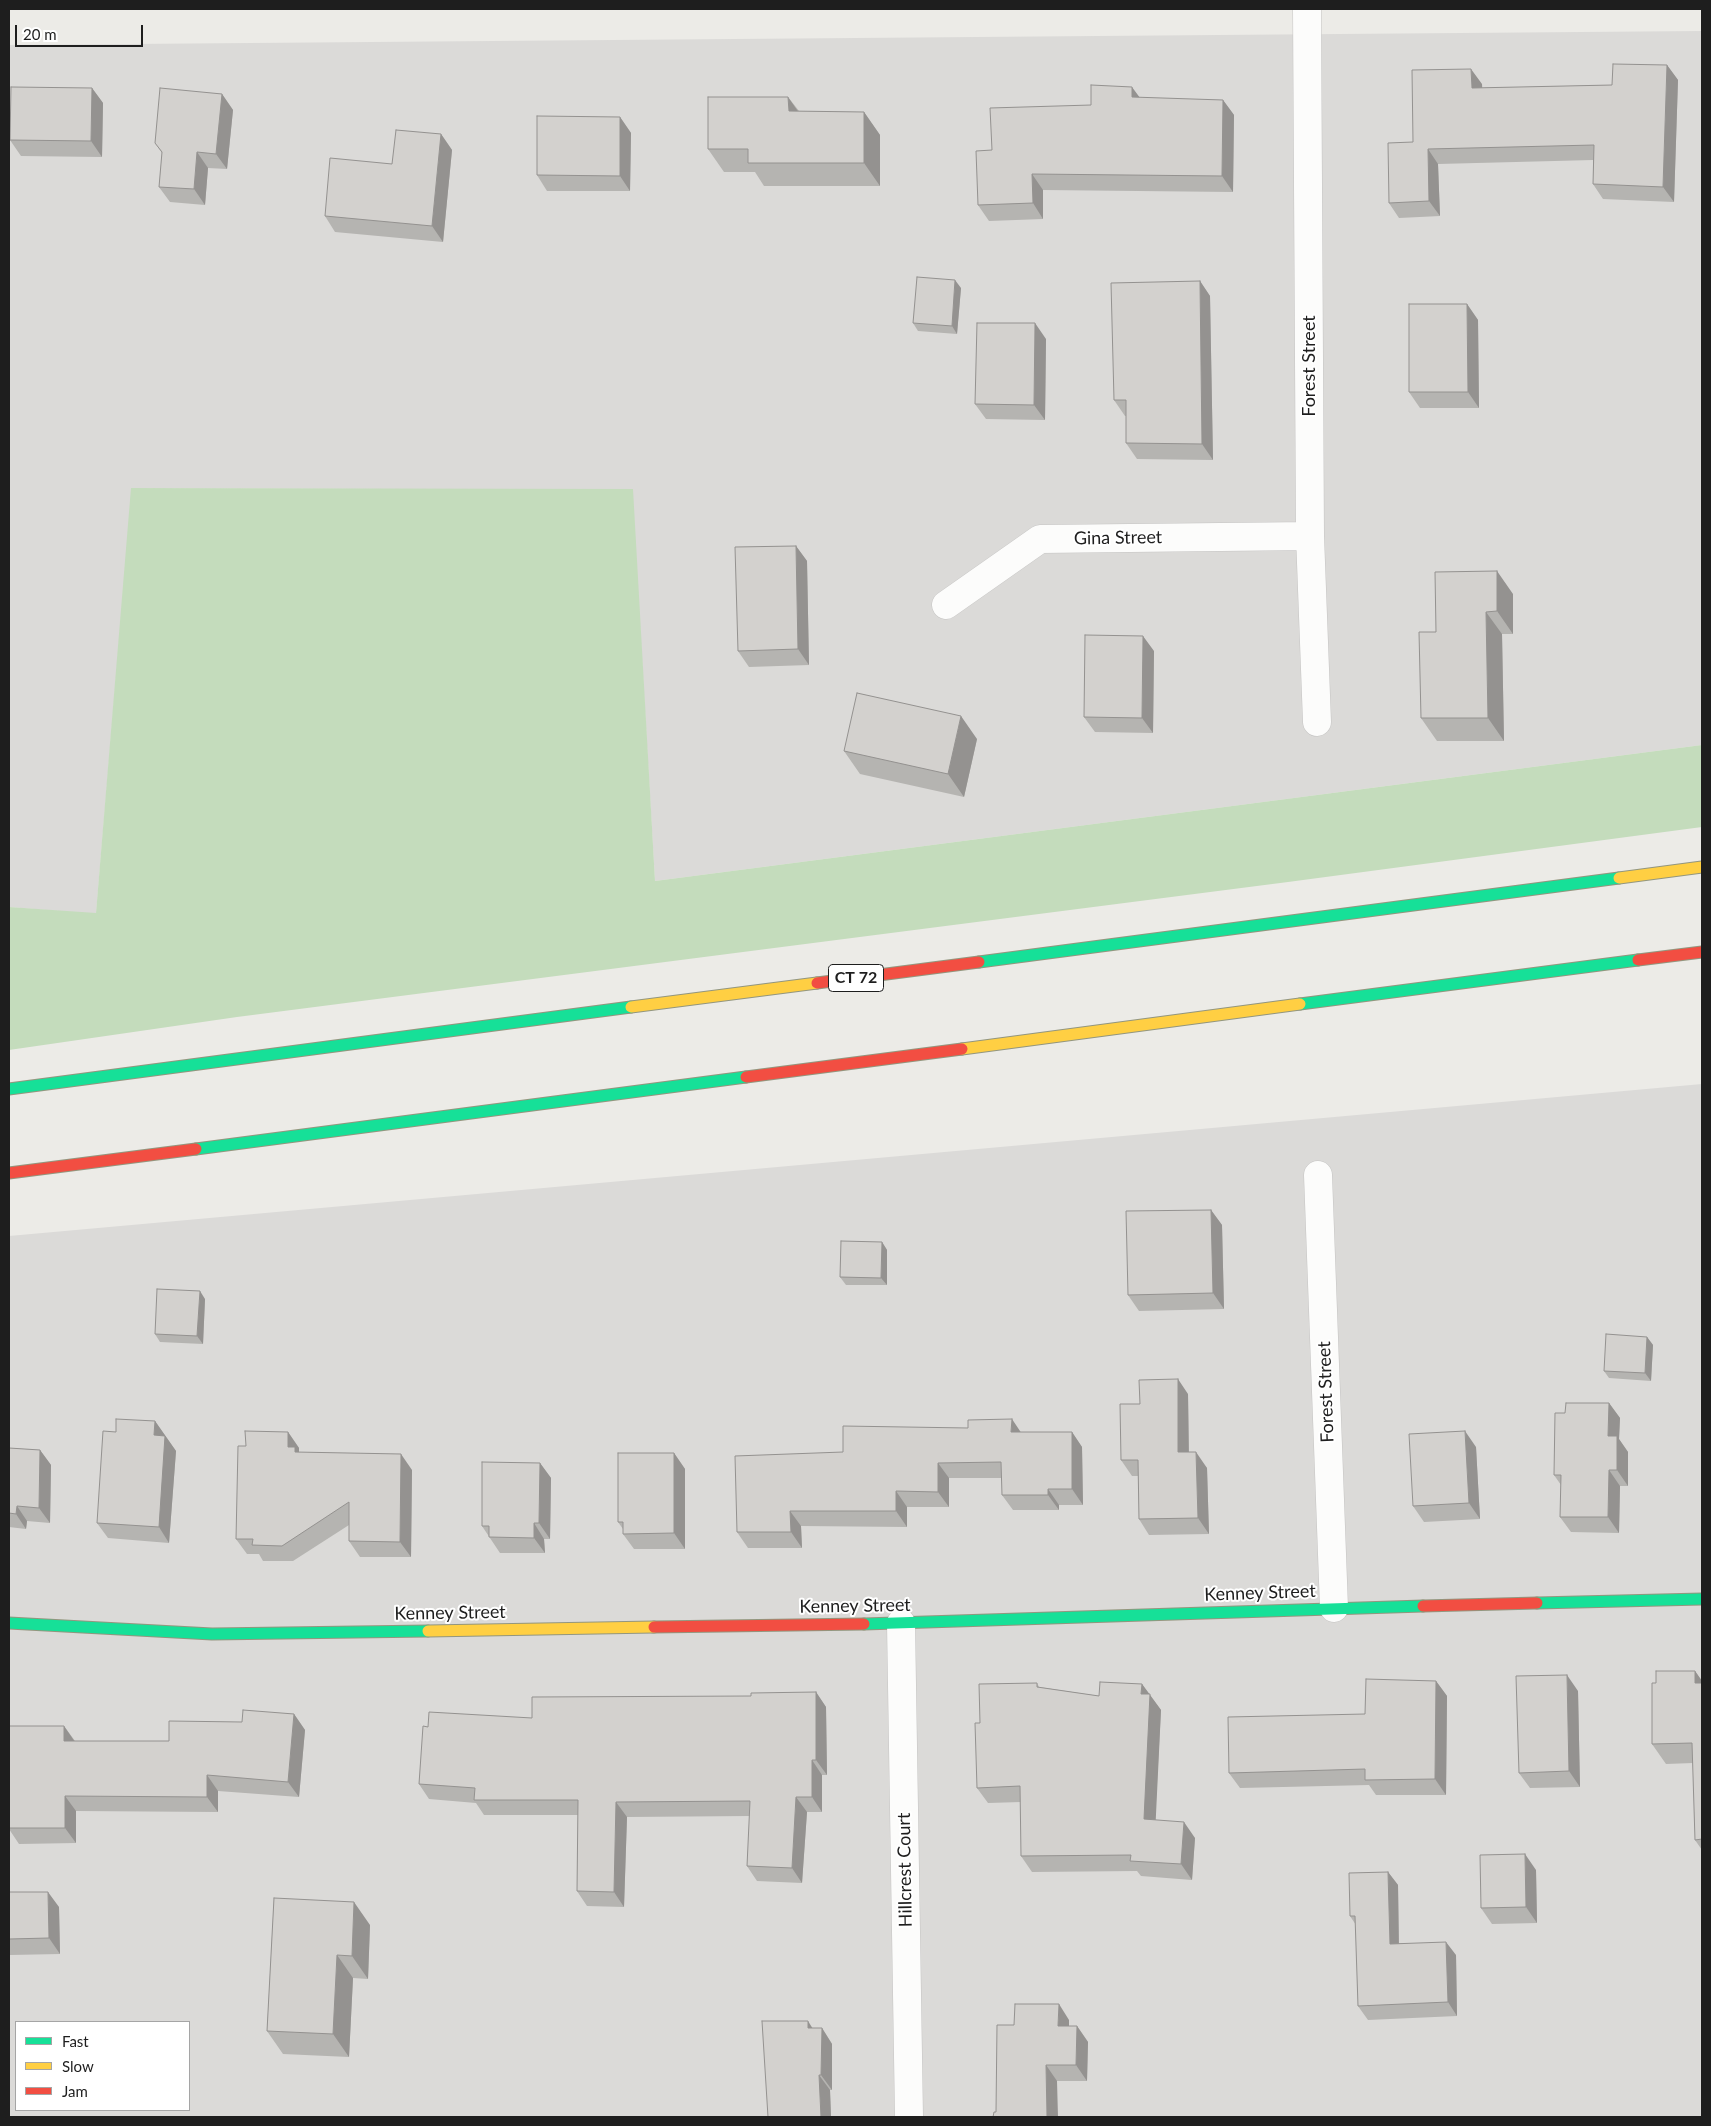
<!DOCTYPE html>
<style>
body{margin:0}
#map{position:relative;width:1711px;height:2126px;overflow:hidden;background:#ecebe7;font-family:Lato,sans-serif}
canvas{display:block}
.frame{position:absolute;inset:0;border:10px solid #1e1e1e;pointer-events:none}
.legend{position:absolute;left:15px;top:2021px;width:175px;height:90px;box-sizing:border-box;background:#fff;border:1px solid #a5a5a5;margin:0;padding:6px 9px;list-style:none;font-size:15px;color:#1e1e1e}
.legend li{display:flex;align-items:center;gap:10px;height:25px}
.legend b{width:25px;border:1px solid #a5a5a5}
.scale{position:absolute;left:15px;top:25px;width:128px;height:22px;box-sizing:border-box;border:2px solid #1e1e1e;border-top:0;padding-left:6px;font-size:15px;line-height:18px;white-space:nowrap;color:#1e1e1e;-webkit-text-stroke:4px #fff;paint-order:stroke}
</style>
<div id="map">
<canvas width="1711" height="2126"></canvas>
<div class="frame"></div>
<ul class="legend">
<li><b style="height:6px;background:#16e098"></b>Fast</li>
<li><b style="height:6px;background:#ffcf43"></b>Slow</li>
<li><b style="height:6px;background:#f24e42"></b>Jam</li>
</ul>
<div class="scale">20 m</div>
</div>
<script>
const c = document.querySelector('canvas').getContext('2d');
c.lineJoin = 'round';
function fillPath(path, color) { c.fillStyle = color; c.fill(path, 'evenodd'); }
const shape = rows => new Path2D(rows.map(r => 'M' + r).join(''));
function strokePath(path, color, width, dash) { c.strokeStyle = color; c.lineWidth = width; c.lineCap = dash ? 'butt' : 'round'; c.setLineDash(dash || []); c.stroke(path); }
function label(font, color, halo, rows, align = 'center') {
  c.font = font + ' Lato,sans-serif'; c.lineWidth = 4; c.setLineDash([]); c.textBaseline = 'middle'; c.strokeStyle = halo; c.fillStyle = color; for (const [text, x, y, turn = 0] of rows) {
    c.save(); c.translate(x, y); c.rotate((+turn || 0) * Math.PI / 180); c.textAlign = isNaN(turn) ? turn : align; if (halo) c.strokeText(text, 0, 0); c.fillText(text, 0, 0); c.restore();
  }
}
fillPath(shape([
 [1702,31,1702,745,655,881,632,490,132,488,96,914,9,907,9,45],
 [1702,1084,1702,2117,9,2117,9,1236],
 [16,2022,189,2022,189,2110,16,2110]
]), '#dbdad8');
fillPath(shape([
 [131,488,633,489,655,881,1702,745,1702,827,1288,882,237,1017,9,1050,9,907,96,913]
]), '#c4dcbc');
const street = shape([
 [1307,9,1310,536,1317,722],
 [946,605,1040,539,1310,536],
 [1318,1175,1334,1608],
 [901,1623,909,2117]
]);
const fast = shape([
 [979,962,1619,878],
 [1300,1004,1638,960],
 [9,1089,631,1007],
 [196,1149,746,1077],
 [1537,1603,1702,1599],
 [9,1623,212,1634,428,1631],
 [864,1624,1423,1606]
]);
const slow = shape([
 [1619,878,1702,867],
 [631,1007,817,983],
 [962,1049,1300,1004],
 [428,1631,654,1627]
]);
const jam = shape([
 [1638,960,1702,952],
 [817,983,979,962],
 [746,1077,962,1049],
 [9,1173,196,1149],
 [1423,1606,1537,1603],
 [654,1627,864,1624]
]);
strokePath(street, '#c5c4c3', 29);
strokePath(fast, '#93967e', 13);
strokePath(slow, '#93967e', 13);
strokePath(jam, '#93967e', 13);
strokePath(street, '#fcfcfb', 28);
strokePath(fast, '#16e098', 11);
strokePath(slow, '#ffcf43', 11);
strokePath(jam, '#f24e42', 11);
fillPath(shape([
 [1667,65,1678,80,1674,202,1603,199,1593,184,1593,160,1438,164,1440,216,1399,218,1389,203,1413,142,1482,84,1482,88,1612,85],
 [92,88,103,103,102,157,21,156,10,140],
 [222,94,233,110,227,169,208,168,205,205,170,202,159,187,162,153,155,143],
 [788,97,799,111,864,112,880,135,880,186,764,186,755,172,724,172,708,149],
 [1140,98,1223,100,1234,115,1233,192,1043,190,1043,219,989,221,978,205,992,150,1091,105],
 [620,117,631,133,630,191,547,191,537,175],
 [441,134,452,150,443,242,335,232,325,216,392,164],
 [1200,281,1210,296,1213,460,1137,459,1126,443,1126,416,1125,416,1114,400],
 [961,288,957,334,918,331,913,323],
 [1467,304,1478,320,1479,408,1420,408,1409,392],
 [1046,339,1045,420,986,419,975,404],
 [796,546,807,561,809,665,749,667,738,651],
 [1513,594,1513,634,1502,634,1504,741,1437,741,1421,718,1436,632],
 [1154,651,1153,733,1095,732,1084,717],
 [977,739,964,797,860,774,844,751],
 [1211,1210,1222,1225,1224,1309,1139,1311,1128,1295],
 [882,1242,887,1250,887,1285,846,1285,840,1277],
 [205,1299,203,1344,160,1342,155,1334],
 [1647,1337,1653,1345,1651,1381,1609,1378,1604,1371],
 [1188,1394,1189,1452,1207,1468,1209,1534,1149,1535,1139,1519,1138,1476,1132,1476,1121,1460,1140,1404],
 [1609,1403,1620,1418,1619,1439,1628,1452,1628,1486,1620,1486,1619,1533,1571,1532,1560,1517,1561,1485,1554,1475,1565,1413],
 [155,1421,176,1451,169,1543,108,1538,97,1523,116,1432],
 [288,1432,299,1448,299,1453,412,1470,411,1557,360,1557,349,1541,349,1525,293,1561,263,1561,259,1554,247,1554,236,1539,246,1446],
 [1021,1432,1072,1432,1082,1447,1083,1505,1059,1505,1059,1510,1013,1510,1002,1495,1002,1478,949,1478,949,1507,907,1507,907,1527,801,1526,802,1548,748,1548,737,1532,843,1452],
 [1476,1447,1480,1519,1424,1522,1413,1506],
 [9,1448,40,1450,51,1465,50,1523,27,1521,26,1529,9,1527],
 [674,1453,685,1469,685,1549,634,1549,623,1534,623,1529,618,1522],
 [540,1463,551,1478,550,1539,544,1539,545,1553,500,1553,482,1526],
 [1695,1671,1702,1681,1702,1850,1695,1840,1693,1763,1666,1764,1652,1744],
 [1436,1681,1447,1696,1446,1795,1376,1795,1369,1785,1240,1788,1229,1773,1365,1714],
 [1037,1683,1039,1687,1099,1696,1142,1684,1161,1710,1155,1820,1195,1838,1192,1880,1141,1876,1137,1871,1032,1872,1021,1856,1021,1802,988,1803,977,1788,980,1723],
 [1578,1691,1580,1787,1530,1788,1519,1773],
 [816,1692,826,1707,827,1775,822,1775,822,1812,807,1812,802,1883,757,1881,747,1866,750,1816,627,1817,624,1907,587,1906,577,1891,578,1815,484,1815,476,1803,429,1799,419,1784,428,1727,532,1718,751,1696],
 [294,1714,305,1730,299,1797,218,1791,218,1812,76,1811,76,1843,19,1844,9,1829,64,1726,75,1741,169,1741,242,1722],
 [1536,1870,1537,1923,1492,1924,1481,1908],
 [1388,1872,1398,1885,1399,1943,1456,1955,1457,2016,1368,2020,1358,2006,1356,1925,1350,1916],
 [9,1892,59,1907,60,1954,10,1955,9,1953],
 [274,1898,370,1925,368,1979,353,1978,349,2057,283,2054,267,2031],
 [1069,2020,1069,2026,1077,2026,1088,2042,1087,2081,1057,2081,996,2112,1014,2025],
 [812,2028,822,2028,832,2044,832,2090,830,2090,831,2117,768,2117]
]), '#b5b4b1');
fillPath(shape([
 [1667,65,1678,80,1674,202,1663,187],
 [1471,69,1482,84,1483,103,1472,88],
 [1132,87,1143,102,1132,97],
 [92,88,103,103,102,157,91,141],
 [222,94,233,110,227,169,216,154],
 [788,97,804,120,789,111],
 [1223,100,1234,115,1233,192,1222,176],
 [864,112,880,135,880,186,864,163],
 [620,117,631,133,630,191,620,176],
 [441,134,452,150,443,242,432,226],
 [1428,149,1438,164,1440,216,1429,201],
 [197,152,208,168,205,205,194,189],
 [1032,174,1043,190,1043,219,1033,203],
 [955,280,961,288,957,334,952,326],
 [1200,281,1210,296,1213,460,1202,444],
 [1467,304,1478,320,1479,408,1468,392],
 [1035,323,1046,339,1045,420,1034,405],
 [796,546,807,561,809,665,798,649],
 [1497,571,1513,594,1513,634,1497,611],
 [1486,612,1502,634,1504,741,1488,718],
 [1143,636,1154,651,1153,733,1142,718],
 [961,716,977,739,964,797,948,774],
 [1211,1210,1222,1225,1224,1309,1213,1293],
 [882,1242,887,1250,887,1285,881,1278],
 [200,1291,205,1299,203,1344,197,1336],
 [1647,1337,1653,1345,1651,1381,1645,1373],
 [1178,1379,1188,1394,1189,1468,1178,1452],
 [1609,1403,1620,1418,1619,1439,1628,1452,1628,1486,1617,1470,1608,1436],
 [1012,1419,1022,1434,1011,1432],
 [155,1421,176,1451,169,1543,159,1527,154,1435],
 [1465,1431,1476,1447,1480,1519,1469,1503],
 [288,1432,299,1448,299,1452,306,1463,288,1447],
 [1072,1432,1082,1447,1083,1505,1072,1489],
 [40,1450,51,1465,50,1523,39,1508],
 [1196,1452,1207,1468,1209,1534,1198,1518],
 [674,1453,685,1469,685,1549,674,1533],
 [401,1454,412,1470,411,1557,400,1542],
 [540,1463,551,1478,550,1539,539,1523],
 [938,1463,949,1478,949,1507,938,1492],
 [1609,1470,1620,1486,1619,1533,1608,1517],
 [1048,1489,1059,1505,1059,1510,1048,1495],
 [896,1491,907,1507,907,1527,896,1511],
 [17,1506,27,1521,26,1529,16,1514],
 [790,1511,801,1526,802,1548,791,1532],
 [534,1523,544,1539,545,1553,534,1538],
 [1695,1671,1702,1681,1702,1693,1695,1683],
 [1567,1675,1578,1691,1580,1787,1569,1771],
 [1436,1681,1447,1696,1446,1795,1435,1779],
 [1142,1684,1161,1710,1155,1835,1144,1819,1141,1694],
 [816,1692,826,1707,827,1775,816,1760],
 [294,1714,305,1730,299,1797,288,1782],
 [64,1726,75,1742,64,1741],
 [812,1760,822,1775,822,1812,812,1797],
 [207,1775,218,1791,218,1812,207,1797],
 [65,1796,76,1811,76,1843,65,1828],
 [796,1797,807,1812,802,1883,792,1868],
 [616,1802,627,1817,624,1907,614,1892],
 [1184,1822,1195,1838,1192,1880,1181,1864],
 [1525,1854,1536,1870,1537,1923,1526,1907],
 [1388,1872,1398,1885,1399,1957,1390,1944],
 [48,1892,59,1907,60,1954,49,1938],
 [354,1902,370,1925,368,1979,352,1956],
 [1446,1942,1456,1955,1457,2016,1448,2002],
 [337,1955,353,1978,349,2057,333,2034],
 [1059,2004,1069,2020,1069,2041,1058,2026],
 [808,2021,818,2037,808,2028],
 [1077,2026,1088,2042,1087,2081,1076,2065],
 [822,2028,832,2044,832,2090,821,2075],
 [1046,2065,1057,2081,1058,2117,1047,2117],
 [819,2075,830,2090,831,2117,821,2117]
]), '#949290');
const building = shape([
 [1613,64,1667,65,1663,187,1593,184,1594,145,1428,149,1429,201,1389,203,1388,143,1413,142,1412,70,1471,69,1472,88,1612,85,1613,64],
 [1091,85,1132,87,1132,97,1223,100,1222,176,1032,174,1033,203,978,205,976,151,992,150,990,108,1091,105,1091,85],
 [11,87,92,88,91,141,10,140,11,87],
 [160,88,222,94,216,154,197,152,194,189,159,187,162,152,155,143,160,88],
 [708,97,788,97,789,111,864,112,864,163,748,163,748,149,708,149,708,97],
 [537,116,620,117,620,176,537,175,537,116],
 [396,130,441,134,432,226,325,216,330,158,392,164,396,130],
 [917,277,955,280,952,326,913,323,917,277],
 [1200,281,1202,444,1126,443,1126,400,1114,400,1111,283,1200,281],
 [1409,304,1467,304,1468,392,1409,392,1409,304],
 [977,323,1035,323,1034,405,975,404,977,323],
 [796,546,798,649,738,651,735,547,796,546],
 [1497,571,1497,611,1486,612,1488,718,1421,718,1419,632,1436,632,1435,572,1497,571],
 [1085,635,1143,636,1142,718,1084,717,1085,635],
 [857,693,961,716,948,774,844,751,857,693],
 [1211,1210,1213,1293,1128,1295,1126,1211,1211,1210],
 [841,1241,882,1242,881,1278,840,1277,841,1241],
 [157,1289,200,1291,197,1336,155,1334,157,1289],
 [1606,1334,1647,1337,1645,1373,1604,1371,1606,1334],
 [1178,1379,1178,1452,1196,1452,1198,1518,1139,1519,1138,1460,1121,1460,1120,1404,1140,1404,1139,1380,1178,1379],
 [1566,1403,1609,1403,1608,1436,1617,1436,1617,1470,1609,1470,1608,1517,1560,1517,1561,1475,1554,1475,1555,1413,1565,1413,1566,1403],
 [116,1419,155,1421,154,1435,165,1436,159,1527,97,1523,103,1431,116,1432,116,1419],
 [1012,1419,1011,1432,1072,1432,1072,1489,1048,1489,1048,1495,1002,1495,1001,1462,938,1463,938,1492,896,1491,896,1511,790,1511,791,1532,737,1532,735,1456,843,1452,843,1426,968,1428,968,1420,1012,1419],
 [245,1431,288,1432,288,1447,295,1447,295,1452,401,1454,400,1542,349,1541,349,1502,282,1546,252,1545,253,1539,236,1539,238,1446,246,1446,245,1431],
 [1465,1431,1469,1503,1413,1506,1409,1434,1465,1431],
 [9,1448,40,1450,39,1508,17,1506,16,1514,9,1513,9,1448],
 [618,1453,674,1453,674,1533,623,1534,623,1522,618,1522,618,1453],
 [482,1462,540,1463,539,1523,534,1523,534,1538,489,1537,489,1526,482,1526,482,1462],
 [1656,1671,1695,1671,1695,1683,1702,1683,1702,1839,1695,1840,1692,1743,1652,1744,1652,1683,1656,1683,1656,1671],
 [1567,1675,1569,1771,1519,1773,1516,1676,1567,1675],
 [1366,1679,1436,1681,1435,1779,1365,1780,1365,1769,1229,1773,1228,1717,1365,1714,1366,1679],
 [1100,1682,1142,1684,1141,1694,1150,1694,1144,1819,1184,1822,1181,1864,1130,1861,1131,1855,1021,1856,1020,1786,977,1788,975,1723,980,1723,979,1684,1037,1683,1037,1687,1099,1696,1100,1682],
 [816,1692,816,1760,812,1760,812,1797,796,1797,792,1868,747,1866,750,1801,616,1802,614,1892,577,1891,578,1800,474,1800,475,1788,419,1784,423,1726,428,1727,429,1712,532,1718,532,1697,751,1696,751,1693,816,1692],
 [243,1710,294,1714,288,1782,207,1775,207,1797,65,1796,65,1828,9,1828,9,1726,64,1726,64,1741,169,1741,169,1721,242,1722,243,1710],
 [1525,1854,1526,1907,1481,1908,1480,1855,1525,1854],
 [1388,1872,1390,1944,1446,1942,1448,2002,1358,2006,1355,1916,1350,1916,1349,1873,1388,1872],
 [9,1892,48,1892,49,1938,9,1939,9,1892],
 [274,1898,354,1902,352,1956,337,1955,333,2034,267,2031,274,1898],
 [1015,2004,1059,2004,1058,2026,1077,2026,1076,2065,1046,2065,1047,2117,993,2117,994,2112,996,2112,997,2025,1014,2025,1015,2004],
 [762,2021,808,2021,808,2028,822,2028,821,2075,819,2075,821,2117,768,2117,762,2021]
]);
fillPath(building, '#d3d1ce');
strokePath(building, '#949290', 1);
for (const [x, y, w] of [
 [856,978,55]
]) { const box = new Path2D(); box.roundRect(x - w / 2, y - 13.5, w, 27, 4); c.fillStyle = '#fff'; c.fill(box); strokePath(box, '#1e1e1e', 1); }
label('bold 16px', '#1e1e1e', null, [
 ["CT 72",856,978]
]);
label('18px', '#1e1e1e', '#fff', [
 ["Forest Street",1309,366,-90],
 ["Gina Street",1118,538,-1],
 ["Forest Street",1326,1392,-92],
 ["Kenney Street",1260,1593,-2],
 ["Kenney Street",855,1606,-1],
 ["Kenney Street",450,1613,-1],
 ["Hillcrest Court",905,1870,-91]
]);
</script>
